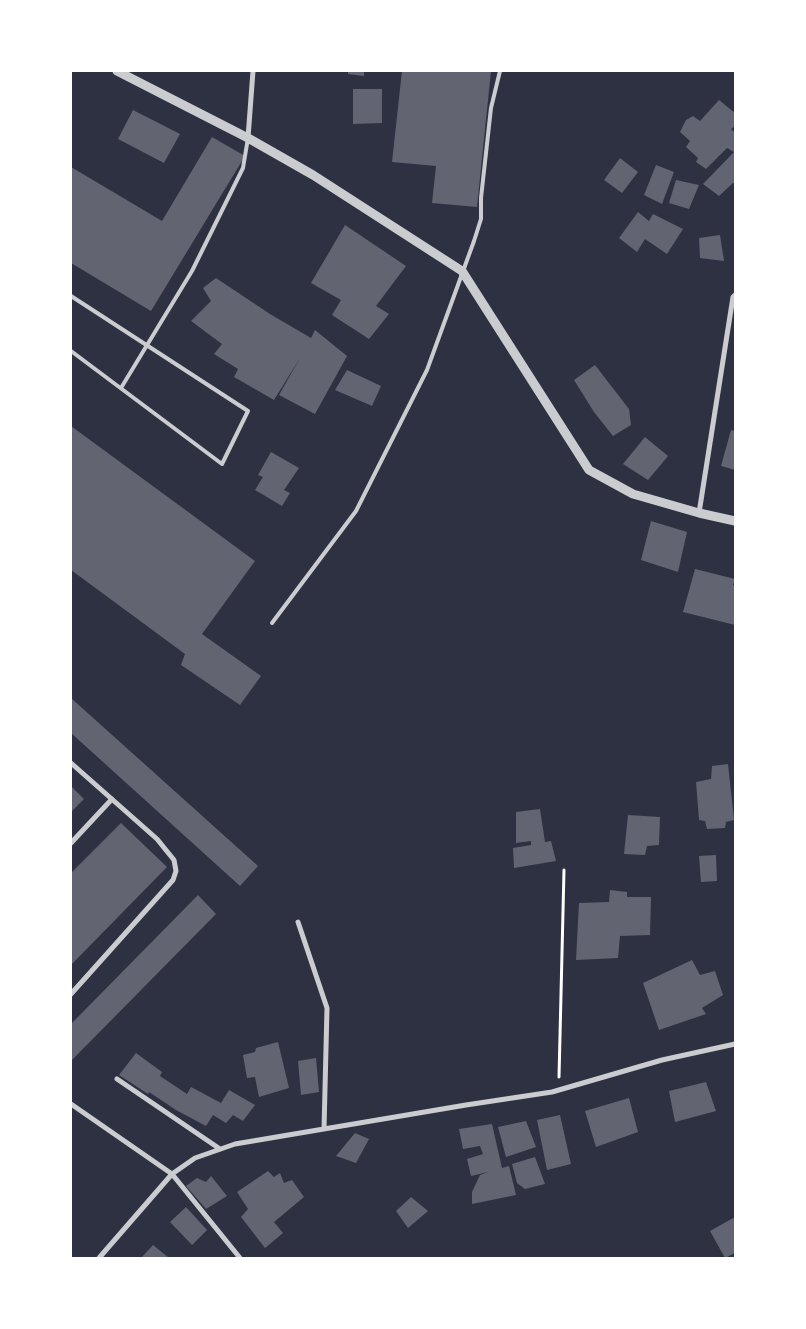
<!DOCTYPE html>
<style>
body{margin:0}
#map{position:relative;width:806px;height:1329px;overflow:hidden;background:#2d3142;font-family:Manrope,sans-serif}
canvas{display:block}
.frame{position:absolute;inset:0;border:72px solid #fff;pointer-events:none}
</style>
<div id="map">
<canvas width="806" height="1329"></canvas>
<div class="frame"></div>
</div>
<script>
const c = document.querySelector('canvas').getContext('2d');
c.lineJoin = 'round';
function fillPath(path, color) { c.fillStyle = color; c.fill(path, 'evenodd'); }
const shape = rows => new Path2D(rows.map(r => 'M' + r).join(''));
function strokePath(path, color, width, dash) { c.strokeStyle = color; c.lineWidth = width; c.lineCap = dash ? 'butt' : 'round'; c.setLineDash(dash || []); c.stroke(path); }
fillPath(shape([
 [348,71,364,71,364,76,348,74],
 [402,71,491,71,477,207,432,203,436,166,392,162],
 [353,89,382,89,382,123,353,124],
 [719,100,735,113,735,126,731,129,735,133,735,184,733,183,719,196,703,184,734,152,727,148,706,169,696,162,698,158,686,147,690,141,680,132,686,120,693,116,700,121],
 [133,110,180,134,164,163,118,139],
 [212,137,245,156,151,311,71,263,71,167,162,221],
 [620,158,638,172,622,193,604,180],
 [656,165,674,172,662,204,644,195],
 [676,180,699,185,689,209,669,203],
 [638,212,649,221,653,214,683,229,667,254,645,239,637,252,619,238],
 [345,225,406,266,376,306,389,314,369,339,332,315,341,300,311,283],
 [720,235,724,261,700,258,699,238],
 [216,278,270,314,311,338,315,330,347,356,315,414,279,395,300,358,274,400,234,377,238,369,214,354,222,344,191,321,211,301,203,288],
 [595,365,629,409,631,425,613,436,594,412,574,380],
 [347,370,381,386,372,406,335,390],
 [71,426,255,561,202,634,261,676,240,705,181,665,185,654,71,570],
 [731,430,735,431,735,470,721,466],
 [645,437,668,456,648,480,623,464],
 [271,452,299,468,284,490,290,493,282,506,255,490,263,477,258,475],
 [651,521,687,532,678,572,641,560],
 [695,569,735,579,733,585,735,585,735,625,683,612],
 [71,698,258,866,240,886,71,733],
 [728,764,734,820,726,822,725,828,707,829,705,821,699,820,696,782,711,779,712,766],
 [71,786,84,799,71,812],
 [540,809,545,842,551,841,556,861,514,868,513,848,531,845,531,841,516,843,516,812],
 [628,815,660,817,659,845,647,846,645,855,624,854],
 [121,823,167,867,71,965,71,873],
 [716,855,717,881,701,882,699,856],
 [610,890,627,892,627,897,651,897,650,935,620,936,618,958,576,960,579,903,609,902],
 [198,895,216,914,71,1061,71,1024],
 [692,960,700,975,715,971,723,995,702,1008,706,1014,659,1030,643,983],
 [278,1042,289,1088,259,1097,255,1077,247,1078,243,1055,255,1052,256,1048],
 [136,1053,162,1072,160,1076,187,1094,191,1087,221,1103,229,1090,255,1105,243,1121,233,1115,226,1123,213,1115,206,1126,176,1110,149,1092,148,1094,119,1075],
 [316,1058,319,1092,301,1095,298,1061],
 [706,1082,716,1111,675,1122,669,1091],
 [629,1098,638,1132,596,1147,585,1111],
 [560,1115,571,1164,547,1170,537,1120],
 [526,1121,536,1147,506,1157,498,1127],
 [492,1124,502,1168,509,1166,516,1195,472,1204,472,1192,480,1175,488,1172,471,1176,467,1159,483,1154,480,1146,463,1149,459,1129],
 [355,1133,369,1139,356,1163,336,1156],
 [535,1157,545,1184,525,1189,517,1183,512,1164],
 [268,1171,274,1177,280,1173,284,1183,292,1180,304,1197,274,1222,283,1233,265,1248,241,1217,248,1209,237,1192],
 [211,1176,227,1196,206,1209,186,1186,197,1178,206,1182],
 [411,1197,428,1211,408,1228,396,1211],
 [186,1207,207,1230,192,1245,170,1222],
 [735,1217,735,1253,725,1258,710,1231],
 [153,1245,169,1258,141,1258]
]), '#626471');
strokePath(shape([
 [559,1077,564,870]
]), '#fff', 3);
strokePath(shape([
 [71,296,248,411,222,464,71,351],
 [121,388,192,271,243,168,248,138],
 [272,623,356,511,427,370,474,241,481,219,481,198,491,108,500,71]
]), '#caccd0', 4);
strokePath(shape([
 [248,138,253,71],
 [699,513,733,297,735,295],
 [71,763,157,839,174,860,176,871,173,880,71,994],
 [71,843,112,799],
 [298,922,327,1008,324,1129],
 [117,1079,220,1149],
 [71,1104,172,1174,240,1258],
 [99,1258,172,1174,195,1158,235,1144,466,1105,552,1092,662,1060,735,1044]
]), '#caccd0', 5);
strokePath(shape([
 [117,71,248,138,313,175,462,271,589,470,633,494,699,513,735,521]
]), '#caccd0', 9);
</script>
